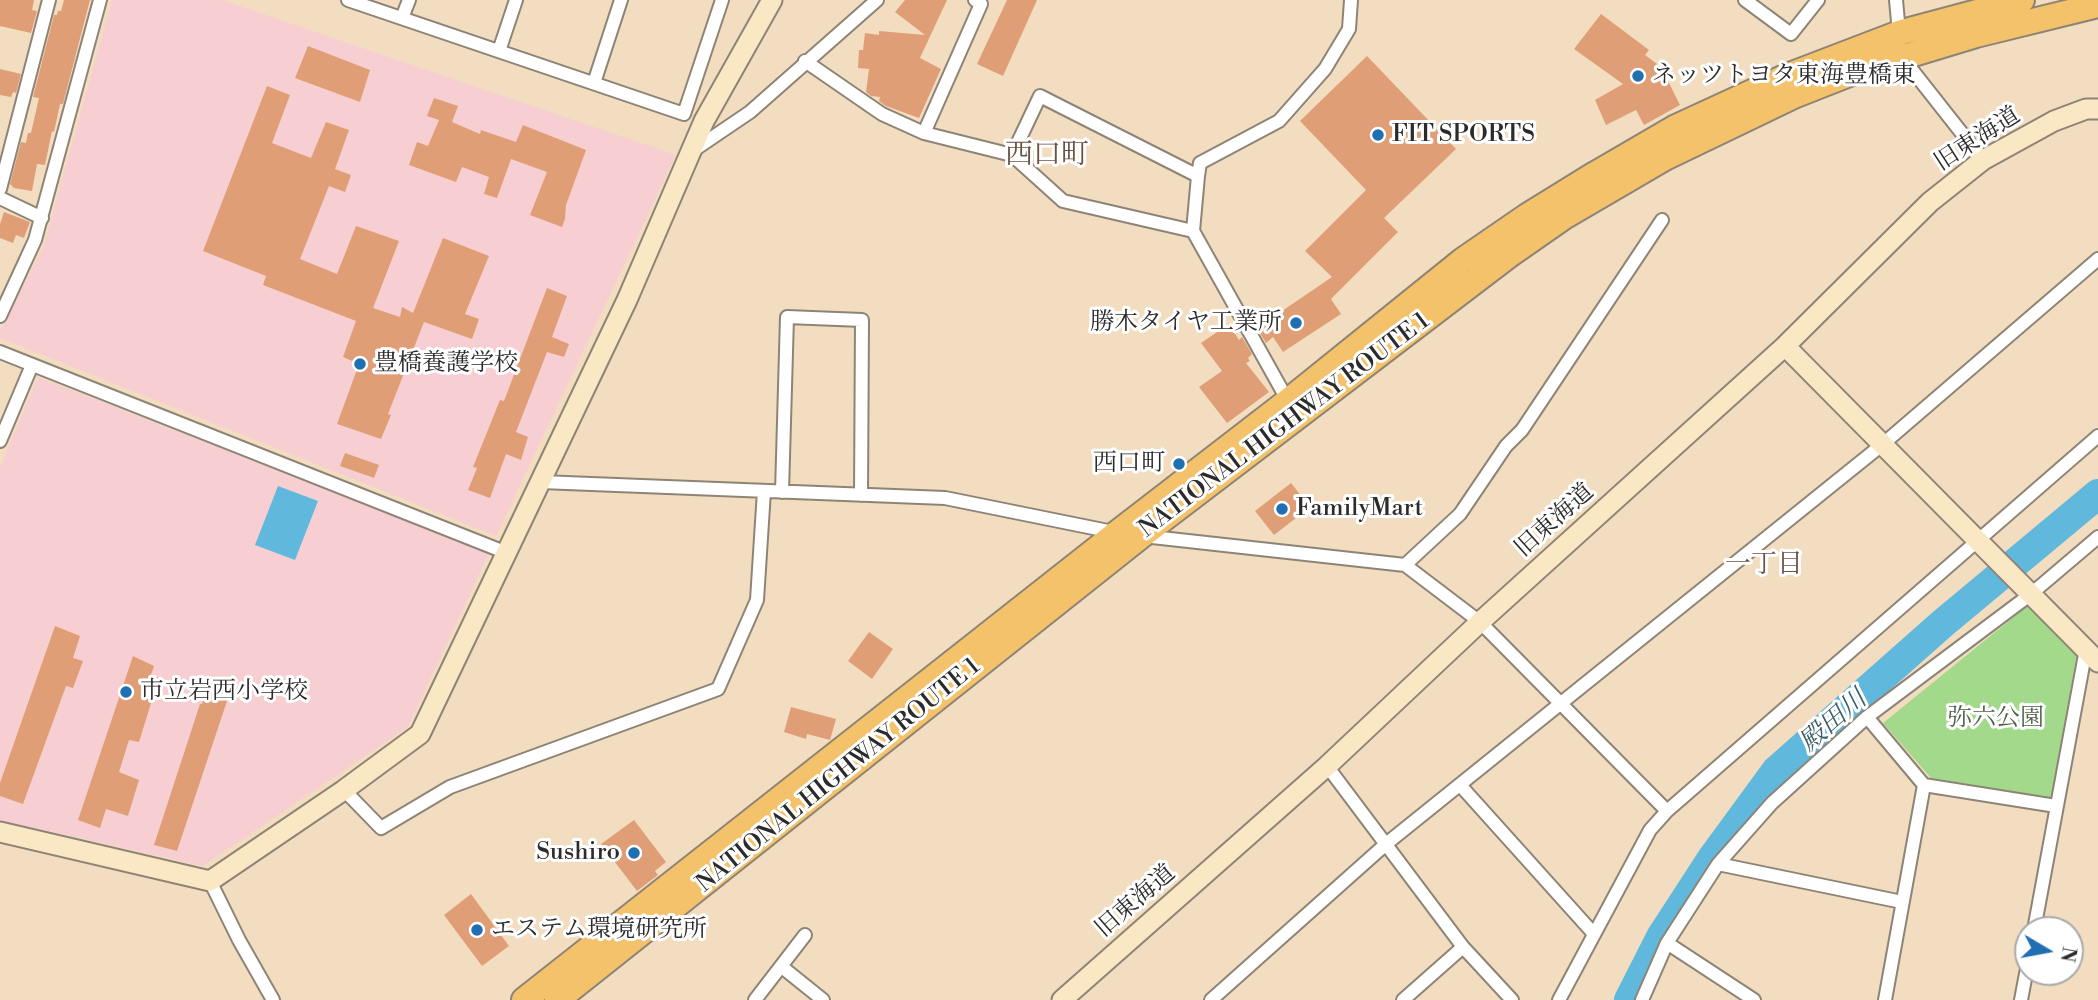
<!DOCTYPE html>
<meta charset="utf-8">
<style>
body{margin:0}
#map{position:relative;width:2098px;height:1000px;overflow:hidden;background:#f2ddc0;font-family:"Libre Bodoni",serif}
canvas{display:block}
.north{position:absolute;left:2014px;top:916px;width:70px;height:70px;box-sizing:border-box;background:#fff;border:2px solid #aaa;border-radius:50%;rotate:100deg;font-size:19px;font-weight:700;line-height:28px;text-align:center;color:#2b2b2b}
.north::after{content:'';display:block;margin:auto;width:24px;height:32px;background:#1f6fb2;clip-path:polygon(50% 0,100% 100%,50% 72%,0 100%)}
</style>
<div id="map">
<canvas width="2098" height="1000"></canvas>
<div class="north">N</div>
</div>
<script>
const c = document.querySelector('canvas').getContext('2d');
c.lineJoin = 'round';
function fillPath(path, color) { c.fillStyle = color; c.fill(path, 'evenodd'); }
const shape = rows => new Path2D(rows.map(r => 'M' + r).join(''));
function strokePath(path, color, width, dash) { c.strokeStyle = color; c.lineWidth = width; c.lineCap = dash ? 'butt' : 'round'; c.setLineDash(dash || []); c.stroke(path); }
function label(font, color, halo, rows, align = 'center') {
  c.font = font + ' "Libre Bodoni","Noto Serif JP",serif'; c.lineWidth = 6; c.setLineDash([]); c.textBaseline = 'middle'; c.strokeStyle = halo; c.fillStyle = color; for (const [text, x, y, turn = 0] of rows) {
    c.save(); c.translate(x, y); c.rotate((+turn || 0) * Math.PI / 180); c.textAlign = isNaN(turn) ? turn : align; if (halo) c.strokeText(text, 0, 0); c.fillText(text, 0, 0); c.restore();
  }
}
fillPath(shape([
 [112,0,222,0,676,155,496,536,0,338,0,330,43,248],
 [38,377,489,553,408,727,203,866,0,820,0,467]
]), '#f7cfd2');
fillPath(shape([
 [2031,603,2077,653,2051,798,1931,778,1883,723]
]), '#a3d98a');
fillPath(shape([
 [278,486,318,501,295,560,255,545]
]), '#60b8dd');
strokePath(shape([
 [1629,1000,1661,937,1713,857,1776,771,1942,624,2098,494]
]), '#60b8dd', 30);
fillPath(shape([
 [0,0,34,0,32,10,37,11,31,33,0,26],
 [64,0,90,0,63,104,60,104,54,132,52,131,45,165,37,164,32,191,14,188,10,184,21,142,26,143,28,133,31,133,39,98,33,97,54,15,57,15,58,11,61,11],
 [905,0,947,0,920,58,941,69,919,118,886,106,879,101,880,97,871,96,866,92,869,69,858,68,859,50,863,50,865,33,879,35,879,31,925,35,895,12],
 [1007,0,1037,0,1003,76,977,64],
 [1601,14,1649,50,1645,55,1661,67,1680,105,1644,125,1636,110,1606,125,1595,100,1623,84,1574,49],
 [308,46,370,70,360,102,295,78],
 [1367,56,1456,149,1384,218,1398,232,1331,299,1341,314,1283,352,1273,337,1266,343,1257,328,1332,277,1305,251,1366,190,1300,121],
 [0,69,21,74,16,93,13,92,11,97,0,95],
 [267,86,290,95,272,143,311,158,326,122,349,130,335,169,351,175,345,192,329,186,300,259,337,274,356,226,399,241,373,308,400,317,402,307,413,313,443,238,489,256,465,314,479,319,472,339,424,322,388,414,391,415,381,439,337,424,359,364,343,357,356,321,263,285,266,276,203,251],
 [434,98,458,106,452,122,480,134,481,130,516,142,523,125,586,150,566,205,565,219,562,227,530,215,547,172,511,159,497,198,484,194,489,177,462,167,456,182,409,165,417,142,428,146,439,120,427,116],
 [4,212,30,222,24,238,16,235,13,243,0,238,0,224],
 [547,288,567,296,552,337,569,344,564,357,547,352,516,432,528,437,521,460,506,454,490,498,468,490,477,468,473,467,500,400,504,401],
 [1229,324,1239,340,1242,337,1252,354,1248,358,1250,361,1246,363,1269,392,1227,423,1199,387,1222,371,1201,343],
 [345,453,379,465,374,478,340,466],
 [1291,483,1310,507,1274,535,1255,511],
 [55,626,80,636,73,658,83,661,73,688,66,686,23,804,0,796,0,783],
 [869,632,893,649,872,679,848,661],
 [133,656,154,666,151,675,161,679,154,701,152,700,139,742,129,740,119,772,139,780,128,816,106,809,100,828,78,820],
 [210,683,231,689,177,851,154,845,200,704,202,704],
 [791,707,836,719,830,740,807,734,806,739,784,732],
 [634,820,666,862,655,871,658,875,637,891,601,844],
 [471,894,509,946,482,966,444,915]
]), '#e09e76');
const street = shape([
 [348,0,684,114,722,0],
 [1745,0,1791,34,1818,0],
 [1896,0,1898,22,1902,32],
 [402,18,409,0],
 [499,51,516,0],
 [1901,56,1983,160],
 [805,61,882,114,924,133,1012,155,1063,201,1193,231,1288,401],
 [594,83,621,0],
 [924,133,981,4,975,0],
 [694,150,750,112,877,0],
 [1012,155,1040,96,1198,176,1193,231],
 [1198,176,1200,163,1279,121,1325,69,1349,29,1351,0],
 [0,189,49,0],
 [0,198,42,218],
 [0,316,35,240,100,0],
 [0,352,507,553],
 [0,441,32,365],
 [541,482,945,498,1118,533],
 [782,492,787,317,862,320,861,495],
 [1143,536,1405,565,1480,622,1667,811],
 [1405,565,1460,514,1506,446,1522,430,1662,220],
 [1867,717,1924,785,2056,806],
 [1327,766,1463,947,1512,1000],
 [1460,785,1594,934],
 [344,790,381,828,450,787,718,689,757,600,764,491],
 [1718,864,1902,902],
 [210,881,239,940,273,1000],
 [2034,930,2086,649],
 [1667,943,1754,1000],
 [782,967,823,1000],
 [755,1000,805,935],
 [1211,1000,1386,844,1883,444,2098,259],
 [1403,1000,1463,947],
 [1559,1000,1650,830,1667,811,2098,436],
 [1642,1000,1667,943,1718,864,1772,803,1867,717,2031,594,2098,537],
 [1885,1000,1924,785],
 [2021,1000,2028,963]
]);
const secondary = shape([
 [1785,346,2098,662],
 [0,832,210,881,344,790,420,734,627,300,704,121,772,0],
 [1062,1000,1327,766,1480,622,1785,346,1930,202,1983,160,2054,121,2086,109,2098,109]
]);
const highway = shape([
 [524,1000,1117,533,1288,401,1463,260,1527,216,1595,174,1674,128,1787,76,1902,32,2022,0],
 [557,1000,1141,536,1508,256,1564,217,1665,158,1796,95,1857,71,1976,35,2098,5]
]);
strokePath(street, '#8e8476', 16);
strokePath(secondary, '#8e8476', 23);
strokePath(highway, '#8e8476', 28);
strokePath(street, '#fff', 12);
strokePath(secondary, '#fae7c3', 19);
strokePath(highway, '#f3c26a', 24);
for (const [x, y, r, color] of [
 [1638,76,7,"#1f6fb2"],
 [1378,135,7,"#1f6fb2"],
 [1296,323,7,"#1f6fb2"],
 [360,364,7,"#1f6fb2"],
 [1179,464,7,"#1f6fb2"],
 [1282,509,7,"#1f6fb2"],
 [126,692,7,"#1f6fb2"],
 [634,853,7,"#1f6fb2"],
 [477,930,7,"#1f6fb2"]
]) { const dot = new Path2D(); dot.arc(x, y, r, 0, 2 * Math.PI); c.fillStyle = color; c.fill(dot); strokePath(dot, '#fff', 2.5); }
label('24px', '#2b2b2b', '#fff', [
 ["ネッツトヨタ東海豊橋東",1652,76],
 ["FIT SPORTS",1392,135],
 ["勝木タイヤ工業所",1282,323,"right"],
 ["豊橋養護学校",374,364],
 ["西口町",1165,464,"right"],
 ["FamilyMart",1296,509],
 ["市立岩西小学校",140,692],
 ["Sushiro",620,853,"right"],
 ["エステム環境研究所",491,930]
], 'left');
label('24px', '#2b2b2b', '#fff', [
 ["旧東海道",1978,140,-33],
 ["NATIONAL HIGHWAY ROUTE 1",1285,426,-37],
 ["旧東海道",1555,521,-42],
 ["NATIONAL HIGHWAY ROUTE 1",839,776,-39],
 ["旧東海道",1136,902,-41]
]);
label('24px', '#4f5f48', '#fff', [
 ["弥六公園",1996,719]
]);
label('26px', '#6a5345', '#fff', [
 ["一丁目",1764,566]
]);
label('italic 26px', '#3e5c69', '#fff', [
 ["殿田川",1834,722,-41]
]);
label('28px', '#6a5345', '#fff', [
 ["西口町",1047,156]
]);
</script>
